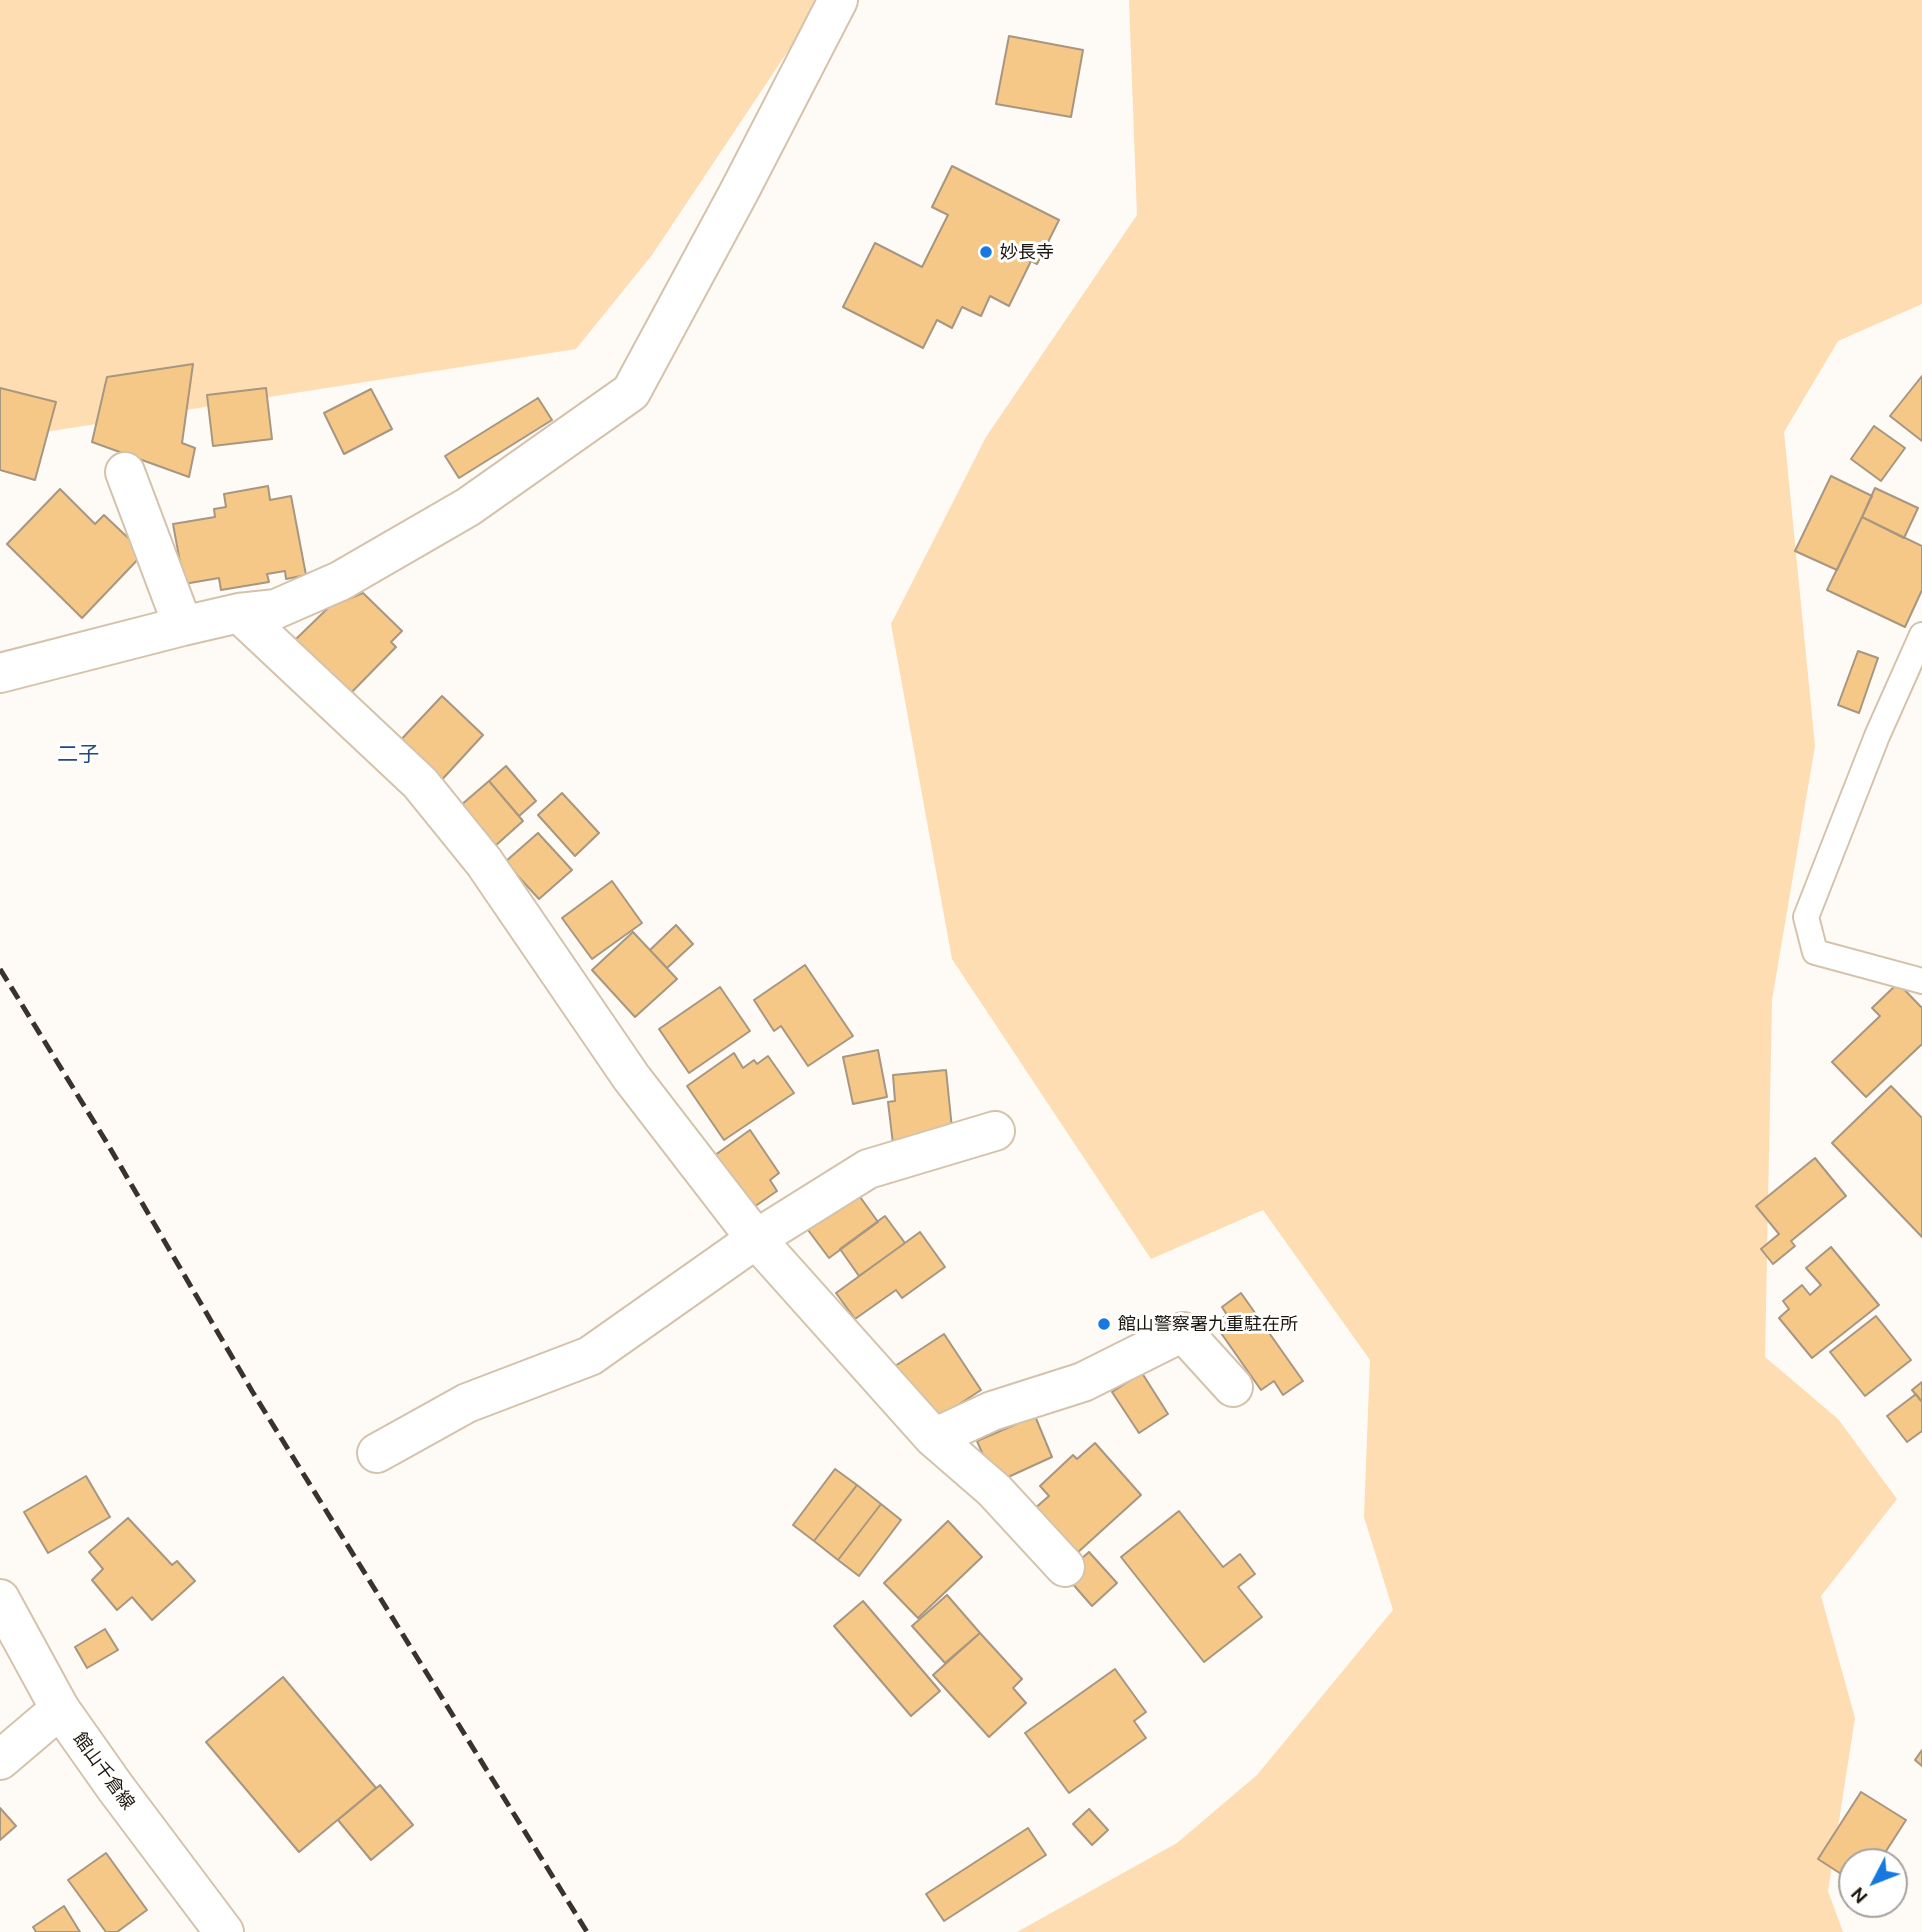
<!DOCTYPE html>
<meta charset="utf-8">
<style>
body{margin:0}
#map{position:relative;width:1922px;height:1932px;overflow:hidden;background:#fefaf5;font-family:Ubuntu,sans-serif}
canvas{display:block}
.north{position:absolute;left:1838px;top:1848px;width:70px;height:70px;box-sizing:border-box;background:#fff;border:2px solid #a4a29f;border-radius:50%;rotate:228deg;font-size:19px;font-weight:700;line-height:28px;text-align:center;color:#1c160e}
.north::after{content:'';display:block;margin:auto;width:24px;height:32px;background:#1878e1;clip-path:polygon(50% 0,100% 100%,50% 72%,0 100%)}
</style>
<div id="map">
<canvas width="1922" height="1932"></canvas>
<div class="north">N</div>
</div>
<script>
const c = document.querySelector('canvas').getContext('2d');
c.lineJoin = 'round';
function fillPath(path, color) { c.fillStyle = color; c.fill(path, 'evenodd'); }
const shape = rows => new Path2D(rows.map(r => 'M' + r).join(''));
function strokePath(path, color, width, dash) { c.strokeStyle = color; c.lineWidth = width; c.lineCap = dash ? 'butt' : 'round'; c.setLineDash(dash || []); c.stroke(path); }
function label(font, color, halo, rows, align = 'center') {
  c.font = font + ' Ubuntu,"Noto Sans JP",sans-serif'; c.lineWidth = 6; c.setLineDash([]); c.textBaseline = 'middle'; c.strokeStyle = halo; c.fillStyle = color; for (const [text, x, y, turn = 0] of rows) {
    c.save(); c.translate(x, y); c.rotate((+turn || 0) * Math.PI / 180); c.textAlign = isNaN(turn) ? turn : align; if (halo) c.strokeText(text, 0, 0); c.fillText(text, 0, 0); c.restore();
  }
}
fillPath(shape([
 [0,0,822,0,652,255,576,349,0,439],
 [1129,0,1922,0,1922,304,1838,341,1784,432,1815,746,1772,1000,1765,1357,1838,1419,1897,1499,1821,1596,1855,1718,1828,1891,1843,1932,1017,1932,1177,1843,1257,1775,1393,1610,1364,1517,1370,1360,1263,1210,1151,1259,952,959,891,624,986,437,1137,215]
]), '#fdddb1');
const building = shape([
 [1009,36,1083,50,1071,117,996,104,1009,36],
 [952,166,1059,220,1037,264,1031,261,1009,306,990,296,981,316,962,307,952,328,937,320,923,348,843,307,875,243,922,267,948,215,932,207,952,166],
 [193,364,182,443,195,448,189,477,92,442,107,377,193,364],
 [1922,376,1922,441,1890,416,1922,376],
 [0,388,56,402,35,480,0,470,0,388],
 [266,388,272,439,213,446,207,395,266,388],
 [371,389,392,429,344,454,324,413,371,389],
 [538,398,552,420,459,478,445,456,538,398],
 [1874,426,1905,448,1881,481,1851,459,1874,426],
 [1831,476,1872,496,1837,570,1795,551,1831,476],
 [268,486,270,500,291,496,306,575,286,579,285,571,267,574,269,582,221,590,219,578,184,584,173,524,215,517,214,509,226,507,224,494,268,486],
 [1875,488,1918,508,1904,538,1862,517,1875,488],
 [60,489,95,524,104,515,144,553,82,618,7,544,60,489],
 [1862,517,1922,546,1922,590,1905,627,1827,590,1862,517],
 [363,593,402,631,391,642,396,647,342,702,295,640,329,607,363,593],
 [1858,651,1878,658,1859,713,1838,705,1858,651],
 [442,696,483,735,438,784,396,745,442,696],
 [506,766,536,801,519,816,489,781,506,766],
 [489,781,523,821,495,846,453,812,489,781],
 [562,793,599,833,575,856,538,815,562,793],
 [538,833,572,870,539,899,505,862,538,833],
 [612,881,642,923,592,959,562,918,612,881],
 [676,925,693,944,667,968,650,950,676,925],
 [633,932,677,979,635,1017,592,970,633,932],
 [805,965,853,1036,808,1066,781,1026,774,1031,754,1000,805,965],
 [1898,983,1922,1008,1922,1044,1866,1097,1832,1062,1880,1016,1872,1008,1898,983],
 [720,987,750,1031,689,1073,659,1029,720,987],
 [878,1050,887,1097,853,1104,843,1057,878,1050],
 [734,1053,743,1068,754,1060,757,1064,768,1056,794,1093,724,1140,687,1086,734,1053],
 [946,1070,953,1138,893,1144,888,1102,895,1101,893,1075,946,1070],
 [1891,1086,1922,1118,1922,1237,1832,1143,1891,1086],
 [750,1130,779,1173,770,1180,777,1191,741,1216,704,1163,750,1130],
 [1815,1158,1846,1196,1791,1241,1795,1246,1773,1264,1761,1249,1779,1234,1756,1206,1815,1158],
 [858,1194,878,1222,829,1258,808,1230,858,1194],
 [885,1216,905,1243,859,1276,840,1249,885,1216],
 [920,1232,945,1267,902,1298,896,1290,855,1319,836,1293,920,1232],
 [1831,1247,1879,1305,1812,1358,1779,1318,1789,1309,1783,1301,1802,1285,1810,1295,1821,1285,1806,1268,1831,1247],
 [1241,1293,1303,1381,1283,1395,1274,1381,1261,1390,1214,1323,1227,1315,1222,1307,1241,1293],
 [1876,1316,1911,1360,1865,1396,1830,1352,1876,1316],
 [944,1334,981,1390,926,1426,889,1370,944,1334],
 [1142,1373,1168,1414,1139,1433,1112,1392,1142,1373],
 [1922,1382,1922,1402,1912,1390,1922,1382],
 [1916,1394,1922,1402,1922,1431,1907,1442,1887,1416,1916,1394],
 [1035,1416,1052,1457,995,1483,977,1441,1035,1416],
 [1095,1443,1141,1495,1066,1563,1025,1517,1049,1496,1040,1486,1073,1455,1077,1459,1095,1443],
 [835,1469,857,1485,814,1541,793,1525,835,1469],
 [86,1476,110,1517,48,1553,24,1512,86,1476],
 [857,1485,881,1504,838,1560,814,1541,857,1485],
 [881,1504,901,1520,859,1576,838,1560,881,1504],
 [1179,1511,1223,1567,1240,1554,1255,1574,1238,1587,1262,1617,1204,1662,1121,1557,1179,1511],
 [128,1518,172,1565,177,1561,195,1581,152,1620,132,1597,117,1610,92,1580,103,1569,89,1552,128,1518],
 [948,1521,982,1557,918,1618,884,1583,948,1521],
 [1089,1552,1117,1583,1092,1606,1064,1574,1089,1552],
 [947,1595,980,1633,945,1663,912,1626,947,1595],
 [863,1601,940,1691,911,1716,834,1626,863,1601],
 [105,1629,118,1650,87,1668,75,1647,105,1629],
 [980,1633,1022,1679,1013,1688,1026,1703,989,1737,933,1675,980,1633],
 [1115,1669,1146,1712,1134,1721,1146,1738,1069,1793,1025,1733,1115,1669],
 [283,1677,376,1788,299,1852,206,1742,283,1677],
 [1922,1750,1922,1766,1915,1760,1922,1750],
 [380,1785,413,1825,371,1860,338,1820,380,1785],
 [1861,1792,1906,1820,1879,1862,1852,1862,1852,1881,1818,1859,1861,1792],
 [0,1808,16,1826,0,1840,0,1808],
 [1089,1809,1108,1830,1092,1845,1073,1824,1089,1809],
 [1028,1828,1046,1855,944,1921,926,1894,1028,1828],
 [106,1853,147,1910,117,1932,106,1932,68,1880,106,1853],
 [64,1906,80,1932,36,1932,33,1927,64,1906]
]);
fillPath(building, '#f6c887');
strokePath(building, '#a79680', 2);
const service = shape([
 [1922,635,1877,736,1806,917,1815,952,1922,981]
]);
const minor = shape([
 [125,472,183,626],
 [239,613,420,783,484,862,631,1077,756,1239,934,1438,994,1490,1065,1567],
 [0,673,183,626,239,613,276,609,340,581,468,507,631,392,740,190,838,0],
 [934,1438,992,1411,1083,1382,1183,1332,1233,1387],
 [377,1453,467,1403,590,1356,756,1239,868,1169,995,1131],
 [0,1760,60,1709]
]);
const secondary = shape([
 [0,1599,60,1709,115,1787,224,1932]
]);
strokePath(service, '#d4c3ac', 28);
strokePath(minor, '#d4c3ac', 42);
strokePath(secondary, '#d4c3ac', 42);
strokePath(service, '#fff', 24);
strokePath(minor, '#fff', 38);
strokePath(secondary, '#fff', 38);
strokePath(shape([
 [0,969,107,1143,252,1391,587,1932]
]), '#39332b', 5, [14, 7]);
for (const [x, y, r, color] of [
 [986,252,7,"#1878e1"],
 [1104,1324,7,"#1878e1"]
]) { const dot = new Path2D(); dot.arc(x, y, r, 0, 2 * Math.PI); c.fillStyle = color; c.fill(dot); strokePath(dot, '#fff', 2.5); }
label('18px', '#1c160e', '#fff', [
 ["妙長寺",1000,252],
 ["館山警察署九重駐在所",1118,1324]
], 'left');
label('18px', '#1c160e', '#fff', [
 ["館山千倉線",104,1771,54]
]);
label('21px', '#204a7f', '#fff', [
 ["二子",78,754]
]);
</script>
